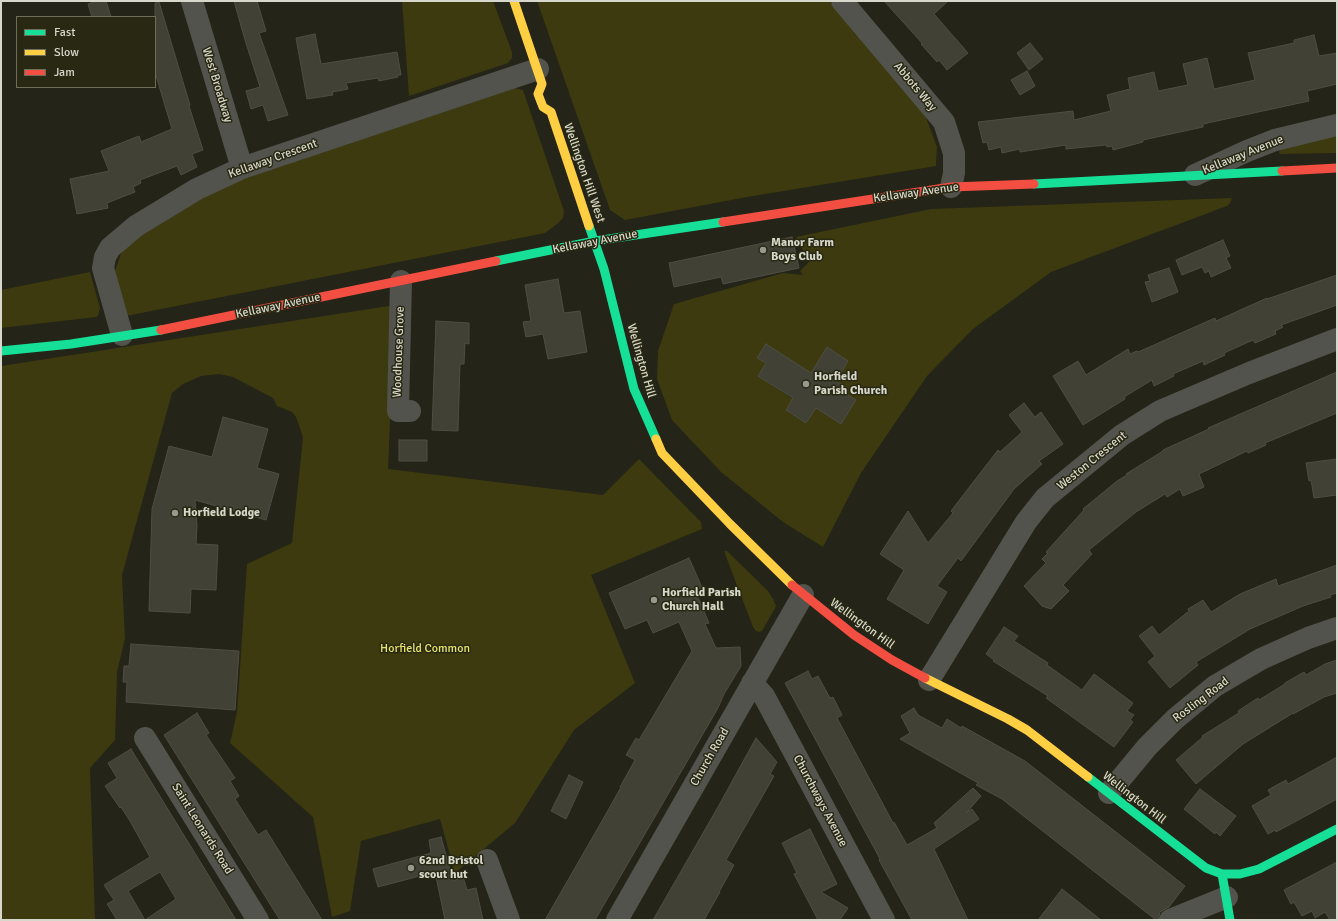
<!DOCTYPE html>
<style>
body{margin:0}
#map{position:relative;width:1338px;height:921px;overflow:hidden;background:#242418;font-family:Signika,sans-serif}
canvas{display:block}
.frame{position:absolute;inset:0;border:2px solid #d7d8cb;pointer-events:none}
.legend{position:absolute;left:16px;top:16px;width:140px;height:72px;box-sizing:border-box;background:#292813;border:1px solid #6f6e5d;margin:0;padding:5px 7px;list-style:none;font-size:12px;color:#d7d8cb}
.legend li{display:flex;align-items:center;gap:8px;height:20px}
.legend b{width:20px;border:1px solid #6f6e5d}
</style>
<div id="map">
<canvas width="1338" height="921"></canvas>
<div class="frame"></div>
<ul class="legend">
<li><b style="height:5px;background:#16e098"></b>Fast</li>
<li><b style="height:5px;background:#ffcf43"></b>Slow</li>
<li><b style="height:5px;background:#f24e42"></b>Jam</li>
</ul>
</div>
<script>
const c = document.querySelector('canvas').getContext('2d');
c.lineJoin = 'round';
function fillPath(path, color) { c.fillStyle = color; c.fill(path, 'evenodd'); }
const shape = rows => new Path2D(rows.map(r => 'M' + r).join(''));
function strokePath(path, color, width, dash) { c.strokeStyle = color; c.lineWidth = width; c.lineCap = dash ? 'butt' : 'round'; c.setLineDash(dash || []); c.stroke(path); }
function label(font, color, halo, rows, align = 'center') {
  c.font = font + ' Signika,sans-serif'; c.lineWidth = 3; c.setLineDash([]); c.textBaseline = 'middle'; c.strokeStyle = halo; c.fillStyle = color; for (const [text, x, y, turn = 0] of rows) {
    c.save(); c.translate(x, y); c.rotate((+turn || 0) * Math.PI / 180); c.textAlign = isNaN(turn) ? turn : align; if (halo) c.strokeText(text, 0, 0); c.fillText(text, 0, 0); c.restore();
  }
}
fillPath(shape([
 [402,1,493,1,512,52,512,58,508,63,409,96],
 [537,1,829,1,924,112,937,147,936,166,747,197,625,220,610,210],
 [515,88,523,90,564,211,563,218,557,224,545,233,126,316,115,271,123,248,160,223,225,185],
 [1337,133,1337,153,1279,154,1280,144],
 [1232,198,1230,203,1227,206,1051,272,973,329,927,376,861,473,823,547,783,522,721,472,672,420,657,379,658,351,674,304,783,273,803,275,800,271,809,262,796,237,931,209],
 [827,348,836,381,846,387,843,392,856,400,841,424,816,408,806,423,786,410,793,399,758,376,766,363,757,358,811,373],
 [90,272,100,308,98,316,96,317,1,328,1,290],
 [395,305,388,469,603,495,639,459,701,522,702,529,591,575,635,683,574,730,515,823,455,873,440,819,361,841,350,911,332,917,313,817,230,743,237,712,247,564,292,543,303,437,296,417,292,412,277,406,273,398,233,377,219,374,201,376,183,384,172,393,122,575,125,639,117,672,115,740,90,768,95,920,1,920,1,366],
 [725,551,727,551,768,591,773,599,776,606,774,610,762,631,759,632,756,631,753,627,725,554]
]), '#3c3a0e');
const building = shape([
 [97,1,106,1,111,17,92,17,88,4,97,1],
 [234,1,257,1,266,31,259,33,288,115,268,121,263,105,251,109,246,91,260,87,245,40,234,1],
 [884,1,948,1,934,14,968,53,947,70,939,60,937,62,921,44,922,43,884,1],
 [159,2,190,105,189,106,203,150,192,154,197,167,181,175,177,166,140,180,141,183,133,187,135,192,107,203,108,208,77,214,70,179,109,171,101,151,139,136,141,142,172,129,155,72,155,3,159,2],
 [315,34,321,64,397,52,401,75,397,75,398,77,379,81,378,78,346,83,348,89,332,92,333,95,307,99,296,38,315,34],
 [1314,35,1319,56,1337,53,1337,84,1307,91,1309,101,1203,124,1203,127,1143,140,1143,142,1113,150,1112,146,1107,147,1106,145,1066,149,1066,145,1020,152,1020,149,1002,153,1001,147,989,150,987,142,983,143,978,122,1073,111,1074,120,1111,111,1107,95,1130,89,1128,78,1154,72,1158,91,1188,85,1183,64,1207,58,1214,89,1255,80,1248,53,1294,43,1294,40,1314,35],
 [1030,43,1043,59,1029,70,1017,53,1030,43],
 [1027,71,1035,86,1020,95,1011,80,1027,71],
 [792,237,799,268,723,284,721,277,674,287,669,263,792,237],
 [1223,240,1230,256,1226,258,1231,268,1211,277,1209,271,1205,273,1202,267,1182,275,1176,260,1223,240],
 [1169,268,1178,292,1152,302,1145,282,1150,281,1148,275,1169,268],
 [1337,275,1337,305,1281,325,1283,327,1275,331,1276,334,1255,343,1253,340,1224,353,1225,355,1204,365,1203,361,1173,374,1174,376,1154,386,1152,380,1124,397,1125,399,1083,425,1053,376,1078,361,1086,375,1128,349,1130,354,1137,351,1138,352,1215,318,1216,321,1267,298,1267,299,1337,275],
 [558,279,564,313,580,311,587,352,548,359,543,334,526,337,523,322,531,321,525,285,558,279],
 [436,321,469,323,469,344,465,343,464,364,460,364,458,431,432,430,436,321],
 [766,344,811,373,827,347,848,361,836,381,846,387,843,392,856,400,841,424,816,408,806,423,786,410,793,398,758,376,766,363,757,358,766,344],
 [1337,372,1337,413,1265,443,1266,445,1248,453,1247,451,1199,474,1204,487,1183,496,1180,489,1167,497,1165,494,1136,512,1089,550,1092,554,1063,585,1069,591,1051,609,1042,606,1024,586,1046,563,1042,559,1048,553,1046,552,1084,510,1083,509,1117,481,1127,475,1126,474,1163,451,1163,450,1209,429,1208,428,1337,372],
 [1024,403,1035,417,1041,412,1063,444,1039,461,1042,464,1014,489,961,561,958,558,937,586,947,592,928,624,887,599,904,570,880,554,908,511,928,543,953,513,951,511,998,450,1000,452,1022,432,1009,415,1024,403],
 [223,417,268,429,257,468,279,474,266,520,195,500,197,525,196,544,218,545,216,590,191,589,190,613,149,611,152,509,169,446,212,457,223,417],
 [399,440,427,440,427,461,399,461,399,440],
 [1337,459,1337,495,1314,498,1311,480,1309,481,1306,463,1337,459],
 [689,558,704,592,697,595,709,623,705,624,716,648,740,647,741,666,724,694,718,708,595,920,545,920,606,814,621,787,620,787,635,760,626,755,636,738,639,740,692,651,679,622,653,633,647,620,625,629,609,593,689,558],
 [1337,565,1337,593,1330,595,1331,597,1303,606,1250,629,1196,662,1198,665,1170,688,1148,662,1155,656,1139,636,1152,626,1159,635,1189,611,1188,609,1203,600,1211,612,1240,594,1276,579,1278,586,1337,565],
 [1004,627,1018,636,1014,641,1048,663,1047,665,1082,690,1094,674,1133,703,1127,711,1134,715,1130,720,1133,722,1114,747,1046,698,1048,696,993,661,994,660,986,654,1004,627],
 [131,644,239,651,235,710,126,702,127,682,123,682,124,666,129,666,131,644],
 [1337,660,1337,693,1324,697,1293,714,1293,713,1243,744,1196,784,1176,760,1203,737,1202,736,1239,713,1238,711,1258,698,1259,700,1285,684,1285,683,1304,672,1306,675,1325,664,1337,660],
 [808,671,812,679,818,676,830,698,833,697,842,715,837,718,893,823,894,822,907,845,937,828,934,823,973,788,981,796,966,813,972,809,979,819,934,849,968,920,912,920,879,860,880,859,785,683,808,671],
 [914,708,918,715,942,728,947,719,961,728,962,726,1025,761,1185,886,1169,907,1160,912,1158,920,1156,920,1002,799,976,785,978,783,900,739,910,733,901,716,914,708],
 [197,713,209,733,206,735,235,778,230,781,239,796,235,799,258,835,266,830,322,920,280,920,164,735,197,713],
 [756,738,777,762,770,774,774,776,726,860,734,865,719,892,720,892,704,920,653,920,718,807,756,738],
 [131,749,145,772,236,920,117,920,107,904,114,900,104,885,150,857,130,821,121,807,120,808,105,786,117,778,108,763,131,749],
 [160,872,176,899,145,920,128,891,160,872],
 [1337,757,1337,799,1276,832,1275,830,1268,834,1252,806,1271,795,1268,790,1286,780,1288,784,1337,757],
 [569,775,583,782,566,819,551,811,569,775],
 [1200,789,1236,816,1220,836,1216,832,1215,834,1184,809,1200,789],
 [810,829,837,884,821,892,848,908,840,920,818,920,794,874,797,873,782,843,810,829],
 [441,837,453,881,463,877,467,890,476,888,483,920,445,920,435,872,378,887,373,869,431,853,429,840,441,837],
 [1337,862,1337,920,1330,920,1325,912,1315,918,1312,911,1302,916,1294,902,1291,904,1284,890,1337,862],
 [1062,889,1101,920,1038,920,1062,889]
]);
fillPath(building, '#414136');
strokePath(building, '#4e4e44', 1);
strokePath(shape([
 [192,1,242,168],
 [842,1,944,122,954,153,954,173,951,187],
 [1195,175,1247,151,1275,140,1337,125],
 [401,281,398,411,410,411],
 [122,335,103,268,105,257,110,248,136,226,197,189,242,168,538,69],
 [929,680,1026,522,1045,498,1122,435,1160,411,1249,373,1337,339],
 [752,683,764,696,884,920],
 [145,738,258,920],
 [1109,793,1147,747,1175,719,1215,686,1261,659,1308,638,1337,628],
 [487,860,509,920],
 [617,920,803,595],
 [1170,920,1227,897]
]), '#53534e', 22);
strokePath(shape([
 [1034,184,1282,171],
 [589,226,604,269,634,389,656,439],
 [496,261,595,241,723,222],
 [1,351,71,344,161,330],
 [1088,777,1206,868,1222,874,1240,874,1259,869,1337,829],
 [1222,874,1230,920]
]), '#16e098', 9);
strokePath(shape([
 [514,1,542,84,538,94,543,107,551,112,589,226],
 [656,439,662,453,730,524,792,585],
 [925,678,1008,719,1027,730,1088,777]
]), '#ffcf43', 9);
strokePath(shape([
 [1282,171,1337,168],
 [723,222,951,187,1034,184],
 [161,330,496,261],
 [792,585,854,635,892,660,925,678]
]), '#f24e42', 9);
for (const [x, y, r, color] of [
 [763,250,4,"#98998c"],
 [806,384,4,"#98998c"],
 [175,513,4,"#98998c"],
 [654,600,4,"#98998c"],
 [411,868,4,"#98998c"]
]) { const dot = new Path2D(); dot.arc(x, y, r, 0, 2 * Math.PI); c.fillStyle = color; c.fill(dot); strokePath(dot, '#292813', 1.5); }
label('12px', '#d7d8cb', '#292813', [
 ["West Broadway",217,85,73],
 ["Abbots Way",915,87,50],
 ["Kellaway Avenue",1243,155,-22],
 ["Kellaway Crescent",273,159,-20],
 ["Wellington Hill West",584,173,71],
 ["Kellaway Avenue",916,193,-8],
 ["Kellaway Avenue",595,242,-11],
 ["Kellaway Avenue",278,306,-12],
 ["Woodhouse Grove",399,352,-88],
 ["Wellington Hill",641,361,74],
 ["Weston Crescent",1092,461,-39],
 ["Wellington Hill",862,624,36],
 ["Rosling Road",1201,700,-37],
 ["Church Road",710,757,-60],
 ["Wellington Hill",1134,798,38],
 ["Churchways Avenue",820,801,62],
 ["Saint Leonards Road",202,829,58]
]);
label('bold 12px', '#d7d8cb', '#292813', [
 ["Manor Farm",771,243],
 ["Boys Club",771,257],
 ["Horfield",814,377],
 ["Parish Church",814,391],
 ["Horfield Lodge",183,513],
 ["Horfield Parish",662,593],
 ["Church Hall",662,607],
 ["62nd Bristol",419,861],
 ["scout hut",419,875]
], 'left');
label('12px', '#e8e569', '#292813', [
 ["Horfield Common",425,649]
]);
</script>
